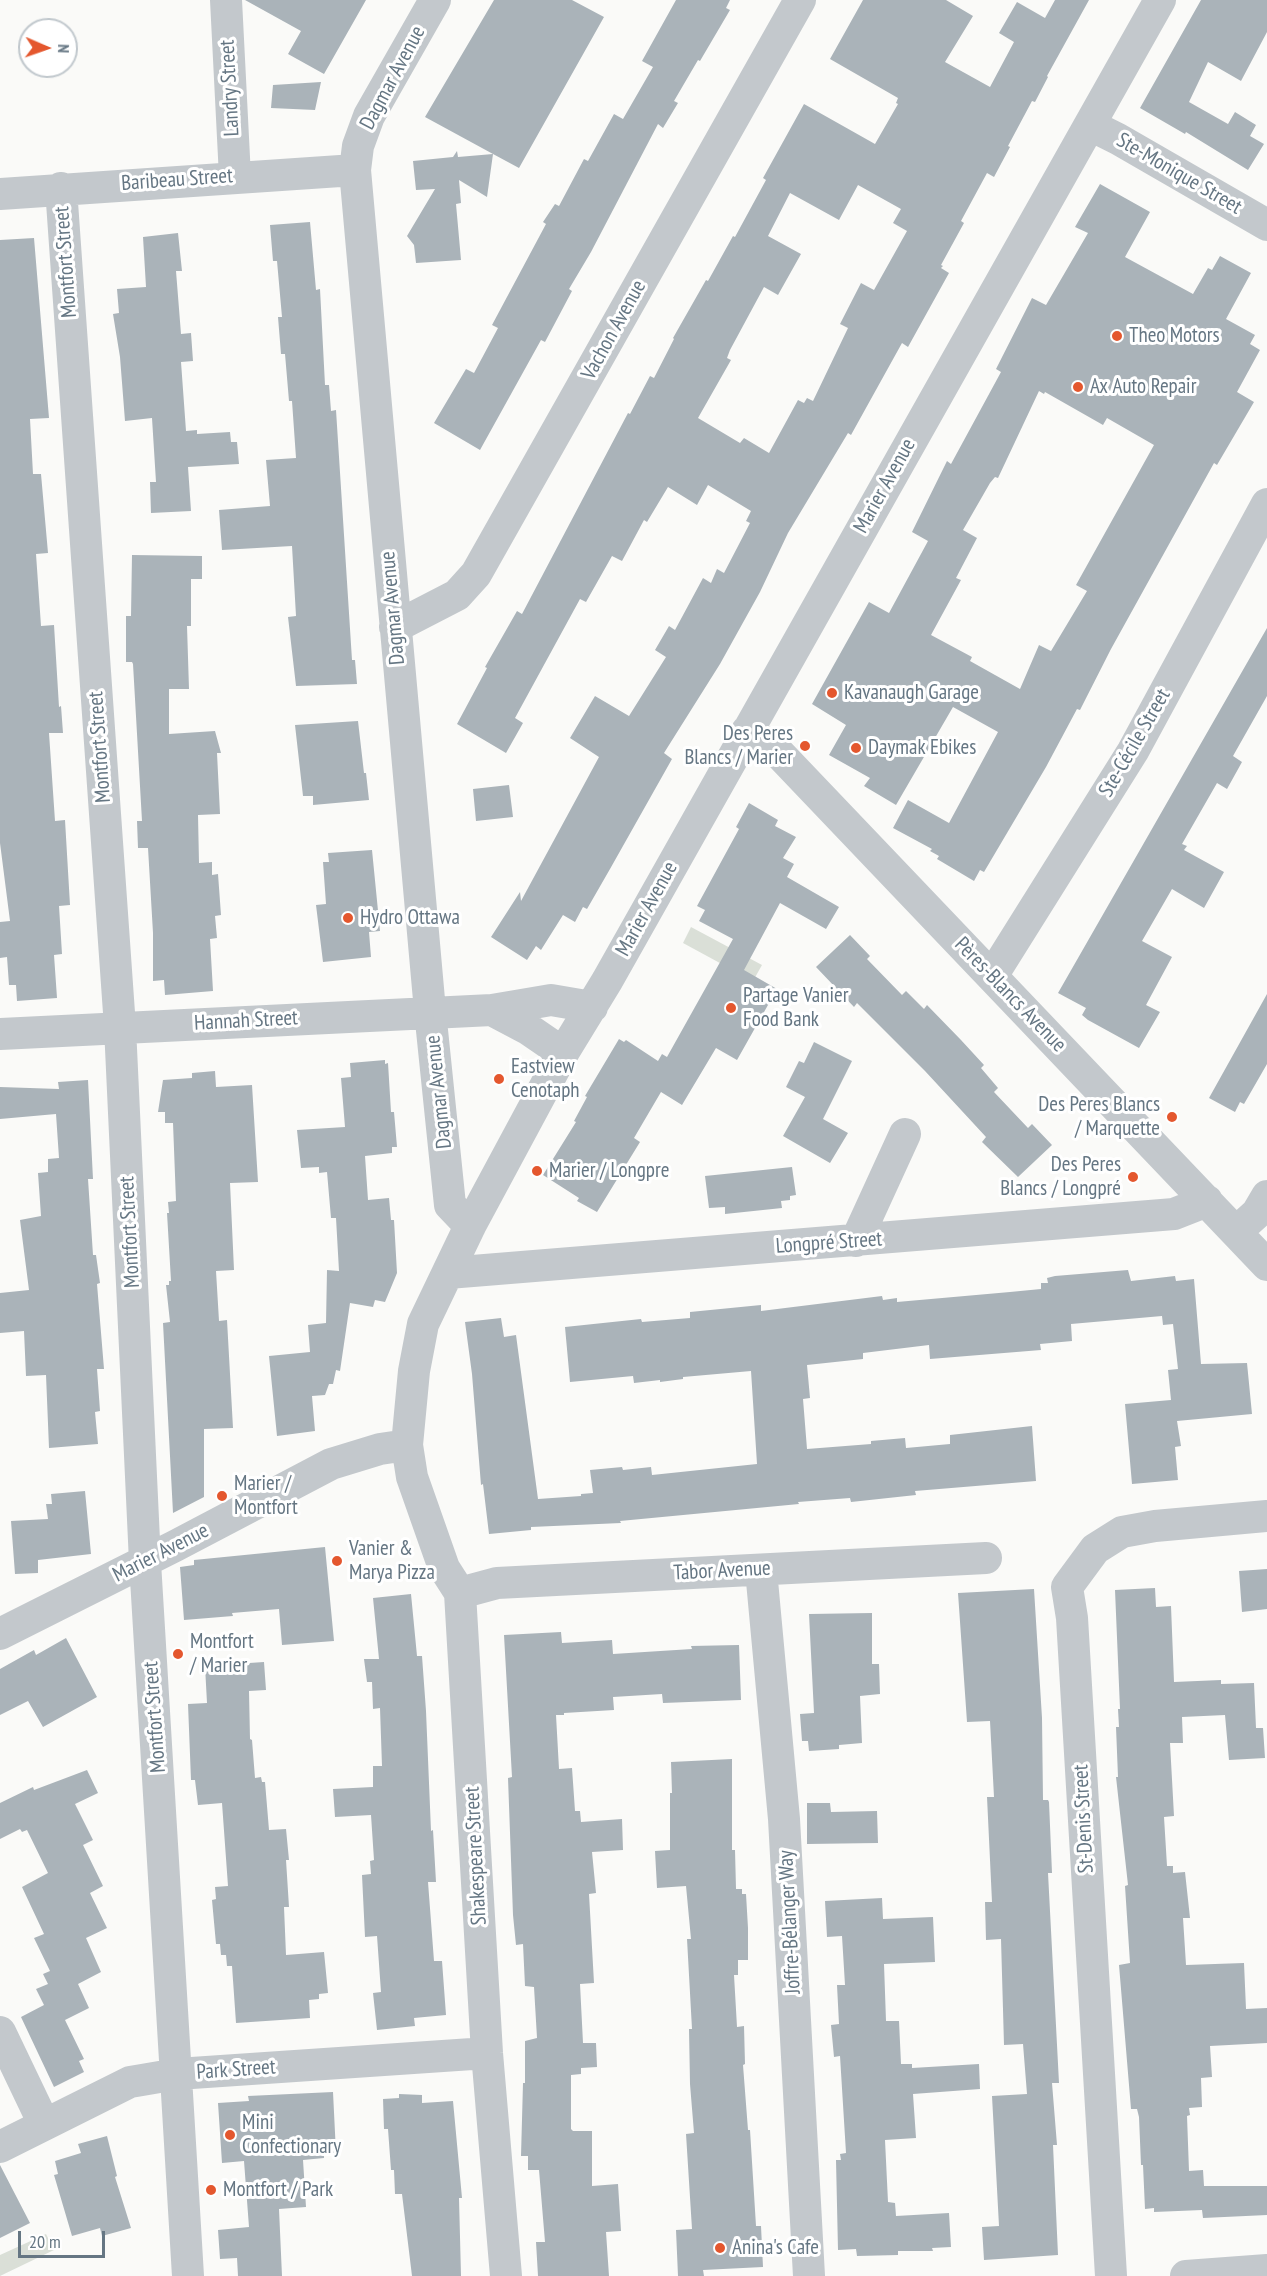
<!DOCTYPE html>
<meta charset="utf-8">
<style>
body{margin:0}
#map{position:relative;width:1267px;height:2276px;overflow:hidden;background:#fafaf8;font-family:"PT Sans Narrow",sans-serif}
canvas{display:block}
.north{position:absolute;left:18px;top:18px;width:60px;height:60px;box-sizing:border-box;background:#fff;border:2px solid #c1c8cd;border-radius:50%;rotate:92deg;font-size:16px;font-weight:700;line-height:24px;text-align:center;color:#657683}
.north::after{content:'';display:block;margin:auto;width:21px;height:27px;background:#e4572e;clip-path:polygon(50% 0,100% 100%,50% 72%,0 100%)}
.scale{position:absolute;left:18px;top:2231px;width:87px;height:27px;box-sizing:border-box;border:3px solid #657683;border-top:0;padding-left:8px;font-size:18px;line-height:21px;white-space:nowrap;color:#657683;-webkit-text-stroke:4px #fff;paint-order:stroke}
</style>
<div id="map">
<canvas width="1267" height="2276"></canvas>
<div class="north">N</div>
<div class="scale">20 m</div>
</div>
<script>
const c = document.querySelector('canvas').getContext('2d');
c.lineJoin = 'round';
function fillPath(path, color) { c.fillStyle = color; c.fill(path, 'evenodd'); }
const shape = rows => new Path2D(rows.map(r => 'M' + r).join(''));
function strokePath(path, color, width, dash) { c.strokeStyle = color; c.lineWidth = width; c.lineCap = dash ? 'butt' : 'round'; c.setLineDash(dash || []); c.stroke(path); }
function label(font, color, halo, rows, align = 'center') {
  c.font = font + ' "PT Sans Narrow",sans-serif'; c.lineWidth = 6; c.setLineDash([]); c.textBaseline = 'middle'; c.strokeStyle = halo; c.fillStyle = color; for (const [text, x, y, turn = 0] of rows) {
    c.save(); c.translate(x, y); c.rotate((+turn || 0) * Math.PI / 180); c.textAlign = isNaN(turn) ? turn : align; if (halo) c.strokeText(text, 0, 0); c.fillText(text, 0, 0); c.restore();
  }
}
fillPath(shape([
 [691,927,762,965,753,981,683,943],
 [46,2234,54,2250,0,2276,0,2255]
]), '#dadfd7');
fillPath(shape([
 [245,0,366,0,324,74,288,54,301,31],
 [494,0,572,0,604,17,519,168,493,154,487,197,459,180,461,203,456,204,461,260,416,263,414,245,407,236,435,189,416,190,413,161,453,157,457,151,458,157,493,154,425,117],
 [676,0,730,0,726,8,730,10,700,61,698,60,674,101,678,103,663,128,658,124,591,252,569,289,572,291,545,342,541,340,480,450,434,423,466,369,474,373,498,328,492,325,546,224,543,222,555,204,559,206,584,159,588,161,614,114,623,119,653,67,642,61],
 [863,0,946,0,973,16,945,62,990,87,1014,42,999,33,1017,2,1045,18,1055,0,1089,0,1047,76,1048,77,1035,102,1032,101,1008,146,1010,147,994,177,987,173,961,221,964,223,941,265,943,266,941,268,949,273,908,347,902,343,851,435,848,433,788,533,760,592,720,664,664,753,672,759,610,869,587,909,583,907,575,922,563,915,541,950,536,946,527,960,491,937,520,892,521,901,599,757,570,738,595,696,629,716,666,657,655,650,669,626,675,630,703,578,711,583,717,569,724,573,750,523,746,521,751,511,708,485,697,505,668,487,647,522,644,520,622,561,612,556,586,602,580,599,515,718,523,723,506,753,457,724,487,668,485,667,517,611,522,614,628,413,630,414,650,376,654,378,674,339,673,338,706,280,708,281,733,236,735,237,766,180,763,178,804,104,875,144,898,104,896,103,898,98,830,59],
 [858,185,901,209,893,223,907,231,874,290,861,283,840,324,848,328,813,401,807,398,804,403,798,400,769,453,744,438,740,443,698,418,731,360,727,358,730,350,764,287,778,295,801,254,768,236,790,193,839,220],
 [1201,0,1267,0,1267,32,1241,81,1208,62,1189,102,1228,124,1235,112,1256,125,1250,136,1264,144,1248,170,1186,132,1185,134,1140,108],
 [321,82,315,110,271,108,273,85],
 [1100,184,1150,212,1125,257,1193,294,1208,268,1212,270,1220,256,1251,273,1226,319,1255,335,1250,344,1260,350,1237,392,1254,402,1217,465,1214,463,1111,649,1080,710,1077,709,1046,767,984,872,980,870,974,881,937,859,939,856,930,851,932,849,893,828,908,800,949,823,998,732,953,707,896,805,864,786,870,778,829,755,846,725,812,704,869,602,889,613,928,541,912,532,947,461,951,464,1001,372,996,369,1032,298,1046,305,1088,233,1075,227],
 [1039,391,1044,394,1045,392,1103,425,1107,418,1154,445,1076,585,1087,591,1051,651,1039,645,1020,689,970,661,972,657,931,635,961,580,956,578,977,538,963,530,990,483,995,477,998,478],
 [310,222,316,290,320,289,325,385,329,385,331,411,336,410,352,660,355,660,357,684,296,686,288,617,296,616,292,546,222,550,219,510,270,506,266,460,296,458,292,401,289,401,285,354,281,354,278,317,282,317,277,261,273,261,270,225],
 [178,233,182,271,176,271,181,334,191,333,193,361,181,362,186,431,197,430,197,434,230,432,231,442,237,442,239,464,188,467,191,511,151,513,150,482,156,482,152,418,125,421,120,357,113,314,119,313,117,289,146,287,143,237],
 [34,238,49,418,30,419,33,474,41,474,48,553,36,554,41,626,54,625,59,707,61,706,63,733,49,733,55,821,65,820,70,905,59,906,62,954,54,955,57,998,17,1001,16,985,9,985,7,957,0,958,0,922,10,921,0,843,0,240],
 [132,555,202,556,202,579,191,579,191,626,187,626,189,689,169,689,169,734,215,731,221,753,217,753,220,814,198,815,199,863,212,862,212,875,218,874,221,915,215,916,217,938,210,939,213,991,165,995,164,980,153,981,153,933,148,848,138,848,137,821,142,821,133,664,132,662,126,662,126,616,131,616],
 [1267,628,1267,696,1233,756,1242,762,1227,789,1217,783,1182,844,1187,846,1184,850,1224,872,1204,908,1172,889,1142,941,1172,957,1146,1005,1160,1012,1139,1048,1088,1020,1082,1015,1086,1008,1058,993],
 [358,721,364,773,366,773,369,800,313,805,313,796,303,796,295,725],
 [509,785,513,817,476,821,473,789],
 [749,803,778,820,775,826,796,837,783,858,794,864,787,877,839,907,826,929,780,903,744,970,777,989,737,1060,716,1048,682,1105,661,1092,634,1138,640,1142,597,1212,577,1201,579,1198,543,1175,576,1122,574,1121,587,1097,585,1096,619,1039,624,1042,626,1040,658,1061,662,1054,667,1057,733,939,699,921,705,910,697,906,739,829,736,827],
 [372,850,380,931,369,932,371,957,323,962,316,905,326,904,323,862,329,862,328,853],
 [850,935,870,956,867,959,902,995,906,991,924,1009,927,1005,961,1040,984,1065,981,1068,998,1088,994,1092,1028,1128,1032,1124,1052,1145,1018,1177,982,1142,986,1137,925,1071,857,1003,854,1007,816,967],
 [1267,994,1267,1064,1244,1104,1240,1102,1235,1112,1209,1098],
 [814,1042,852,1061,823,1119,848,1133,830,1163,783,1136,805,1097,786,1087,799,1061,804,1063],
 [385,1060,385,1064,388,1063,391,1112,394,1112,397,1147,392,1147,392,1153,365,1156,368,1200,389,1198,391,1220,394,1220,397,1273,385,1302,375,1300,373,1307,350,1303,340,1371,336,1370,333,1384,329,1384,325,1395,312,1396,315,1431,277,1436,269,1356,310,1352,308,1325,326,1323,327,1270,339,1271,336,1218,331,1218,327,1172,319,1173,319,1167,301,1168,297,1130,345,1127,341,1078,351,1077,350,1063],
 [215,1071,216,1087,252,1085,258,1182,230,1183,234,1270,216,1271,219,1321,227,1320,233,1428,204,1429,204,1497,173,1513,163,1323,170,1322,166,1285,169,1285,169,1281,171,1281,167,1213,169,1213,168,1202,176,1201,173,1123,165,1123,165,1112,158,1112,163,1080,192,1078,192,1073],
 [88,1080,93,1179,88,1179,93,1255,96,1255,100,1283,97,1284,104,1369,97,1369,100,1411,95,1412,98,1444,49,1448,46,1375,26,1376,24,1331,0,1333,0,1293,29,1290,20,1220,41,1216,38,1173,48,1172,48,1159,59,1158,56,1114,0,1119,0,1087,59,1089,58,1082],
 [792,1167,796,1195,790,1196,790,1200,781,1201,782,1208,725,1214,725,1207,709,1208,705,1176],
 [1128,1270,1131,1281,1175,1276,1176,1281,1194,1279,1201,1364,1247,1363,1252,1414,1177,1421,1181,1446,1175,1447,1178,1480,1132,1484,1125,1404,1171,1400,1168,1370,1178,1369,1173,1324,1163,1325,1162,1316,1071,1324,1072,1341,1040,1344,1041,1350,930,1359,929,1345,863,1353,863,1359,807,1365,810,1398,803,1399,807,1449,871,1444,871,1441,905,1438,906,1448,950,1444,950,1435,1032,1426,1036,1481,915,1491,916,1495,851,1502,850,1498,798,1502,799,1504,620,1521,621,1523,531,1527,531,1530,489,1534,483,1484,481,1485,472,1374,465,1322,501,1318,504,1337,516,1335,538,1499,581,1496,581,1494,593,1493,590,1470,622,1467,623,1470,651,1467,652,1475,757,1464,751,1371,683,1377,683,1379,660,1382,660,1380,634,1383,633,1376,570,1382,565,1327,641,1319,642,1322,690,1318,690,1312,761,1305,761,1311,882,1296,883,1300,897,1298,897,1302,1010,1292,1041,1289,1041,1283,1048,1283,1047,1278,1055,1276],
 [85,1491,91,1554,38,1560,38,1573,15,1574,11,1521,48,1519,46,1504,52,1504,51,1494],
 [325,1547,334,1641,282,1645,279,1609,232,1613,233,1616,184,1620,180,1567,194,1565,194,1560],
 [1267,1569,1267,1609,1242,1612,1239,1571],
 [1155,1588,1156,1607,1171,1606,1174,1682,1221,1680,1221,1684,1254,1683,1256,1728,1263,1728,1265,1758,1229,1760,1225,1715,1182,1717,1183,1743,1170,1743,1174,1816,1164,1817,1167,1866,1173,1866,1173,1873,1185,1872,1190,1918,1183,1918,1186,1965,1244,1963,1246,2009,1267,2008,1267,2043,1210,2046,1212,2077,1201,2078,1202,2107,1189,2108,1190,2115,1187,2116,1189,2171,1203,2170,1204,2186,1267,2186,1267,2215,1203,2218,1202,2210,1154,2212,1154,2208,1145,2209,1143,2165,1141,2165,1139,2117,1137,2109,1131,2109,1119,1965,1130,1963,1125,1886,1128,1885,1116,1777,1118,1777,1116,1727,1119,1727,1118,1709,1120,1709,1115,1590],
 [1034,1589,1042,1718,1043,1800,1048,1800,1049,1802,1052,1873,1048,1873,1059,2083,1052,2083,1057,2145,1053,2145,1058,2255,984,2260,982,2227,999,2226,992,2096,1027,2094,1023,2044,1004,2045,1001,1939,986,1940,985,1902,992,1902,987,1797,994,1797,990,1721,967,1722,958,1593],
 [411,1594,417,1656,422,1656,426,1711,431,1831,433,1830,436,1882,428,1882,434,1961,442,1961,446,2015,414,2018,415,2026,377,2030,373,1993,381,1992,377,1936,365,1937,362,1875,371,1874,370,1861,374,1860,371,1815,335,1817,333,1789,373,1787,373,1766,382,1766,380,1708,373,1709,372,1682,367,1682,364,1659,379,1659,373,1598],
 [872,1613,872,1664,879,1664,880,1694,860,1696,862,1743,839,1745,839,1749,809,1751,808,1741,802,1741,800,1714,814,1713,809,1614],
 [561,1632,562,1643,612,1640,613,1654,692,1649,691,1646,739,1645,741,1700,663,1703,662,1694,613,1697,614,1710,564,1713,564,1715,556,1715,559,1769,572,1768,575,1811,580,1811,581,1822,622,1819,623,1850,592,1852,596,1893,589,1894,594,1983,580,1984,583,2043,596,2043,597,2067,581,2068,581,2074,571,2075,571,2129,573,2131,592,2131,592,2186,618,2184,621,2231,606,2232,609,2276,538,2276,536,2242,545,2242,539,2170,528,2170,528,2156,521,2156,523,2083,525,2083,525,2041,537,2038,534,1987,525,1986,523,1944,516,1945,513,1915,508,1778,512,1777,504,1635],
 [66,1638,97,1697,43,1727,28,1701,0,1715,0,1669,34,1650,36,1655],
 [264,1662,266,1690,249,1691,250,1739,252,1740,255,1778,261,1777,262,1782,265,1782,269,1830,286,1829,289,1860,286,1860,289,1907,284,1907,286,1955,324,1952,328,1993,319,1994,319,1999,309,2000,310,2018,236,2023,232,1966,227,1966,226,1955,221,1955,220,1944,216,1944,212,1900,216,1899,215,1887,228,1886,222,1803,198,1805,195,1780,191,1780,188,1704,207,1703,205,1666],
 [732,1759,732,1850,735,1850,736,1889,742,1889,742,1894,746,1894,748,1928,748,1960,738,1960,738,1975,734,1975,737,2027,744,2026,745,2064,743,2065,748,2130,750,2130,756,2226,761,2226,763,2267,703,2270,704,2276,678,2276,676,2230,692,2229,686,2134,694,2133,690,2084,689,2029,692,2029,687,1939,691,1939,686,1886,657,1888,655,1851,670,1850,670,1793,672,1793,671,1762],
 [87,1770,98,1793,75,1804,93,1840,83,1845,103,1886,90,1893,107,1928,86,1938,101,1972,78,1984,89,2008,65,2020,84,2059,79,2061,84,2072,54,2087,21,2017,44,2005,36,1989,48,1984,43,1974,50,1971,34,1938,44,1934,22,1887,48,1873,27,1830,22,1832,20,1829,0,1839,0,1803,33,1787,34,1790],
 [807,1803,830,1803,831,1812,877,1811,878,1843,807,1844],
 [882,1898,883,1919,933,1917,935,1962,884,1964,886,2021,899,2021,901,2064,912,2064,912,2068,979,2064,980,2089,913,2094,916,2138,885,2140,888,2202,895,2203,896,2216,949,2213,951,2247,932,2248,933,2251,898,2251,898,2255,857,2256,856,2249,838,2250,836,2160,841,2160,840,2154,846,2153,840,2056,834,2057,831,2025,839,2024,837,1985,845,1985,842,1936,827,1937,825,1901],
 [333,2092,336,2153,324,2153,324,2158,303,2160,306,2207,279,2209,282,2276,238,2276,237,2258,220,2259,218,2230,249,2227,244,2161,222,2163,218,2103,249,2101,248,2096],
 [399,2094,422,2095,422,2103,453,2101,462,2198,459,2198,461,2276,412,2276,402,2194,395,2194,394,2170,391,2170,388,2129,384,2129,383,2099,399,2098],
 [107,2136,117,2176,115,2177,131,2228,102,2236,100,2228,72,2236,54,2175,58,2174,55,2161,81,2153,78,2144],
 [0,2165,30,2223,0,2238]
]), '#aab3b9');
strokePath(shape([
 [226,0,235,177],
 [435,0,369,116,358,146,355,170,430,1011,450,1205,470,1226],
 [1090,125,1118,139,1267,225],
 [61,188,120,1027,145,1562,188,2276],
 [0,194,355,170],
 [395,627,457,595,476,574,800,0],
 [747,731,774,748,1267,1265],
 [992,976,1133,751,1267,504],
 [492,1010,528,1029,563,1053],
 [0,1034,492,1010,551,1000,592,1007],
 [1236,1232,1257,1213,1267,1196],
 [856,1241,905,1134],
 [448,1273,1174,1214,1207,1201],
 [407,1445,412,1477,444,1568,460,1593,487,2053,506,2276],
 [761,1570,784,1819,809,2276],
 [460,1593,497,1583,986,1558],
 [0,1634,175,1546,331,1464,380,1449,407,1445,414,1371,423,1324,470,1226,563,1053,607,981,1160,0],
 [0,2032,44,2124],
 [0,2147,130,2082,142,2080,177,2074,487,2053],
 [1111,2276,1072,1618,1067,1587,1095,1549,1122,1532,1155,1526,1267,1516],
 [1186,2276,1267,2270]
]), '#c3c8cc', 32);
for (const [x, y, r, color] of [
 [1117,336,6,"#e4572e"],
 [1078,387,6,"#e4572e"],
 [832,693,6,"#e4572e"],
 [805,746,6,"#e4572e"],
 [856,748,6,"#e4572e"],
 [348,918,6,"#e4572e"],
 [731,1008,6,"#e4572e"],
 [499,1079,6,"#e4572e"],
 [1172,1117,6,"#e4572e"],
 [537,1171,6,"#e4572e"],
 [1133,1177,6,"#e4572e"],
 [222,1496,6,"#e4572e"],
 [337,1561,6,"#e4572e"],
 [178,1654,6,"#e4572e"],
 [230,2135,6,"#e4572e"],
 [211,2190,6,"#e4572e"],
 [720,2248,6,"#e4572e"]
]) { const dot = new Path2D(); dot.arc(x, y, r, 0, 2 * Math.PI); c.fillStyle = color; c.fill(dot); strokePath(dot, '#fff', 2); }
label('21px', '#657683', '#fff', [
 ["Dagmar Avenue",393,78,-62],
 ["Landry Street",230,88,-93],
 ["Ste-Monique Street",1179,174,30],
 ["Baribeau Street",177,180,-4],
 ["Montfort Street",66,262,-94],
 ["Vachon Avenue",614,330,-61],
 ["Marier Avenue",885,486,-61],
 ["Dagmar Avenue",393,608,-95],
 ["Ste-Cécile Street",1135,743,-60],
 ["Montfort Street",100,747,-94],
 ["Marier Avenue",647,909,-61],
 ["Pères-Blancs Avenue",1010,995,46],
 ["Hannah Street",246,1021,-3],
 ["Dagmar Avenue",439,1092,-96],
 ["Montfort Street",130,1232,-93],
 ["Longpré Street",829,1243,-4],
 ["Marier Avenue",161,1553,-27],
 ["Tabor Avenue",722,1571,-3],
 ["Montfort Street",155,1717,-94],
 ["St-Denis Street",1084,1819,-93],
 ["Shakespeare Street",476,1856,-93],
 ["Joffre-Bélanger Way",790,1922,-93],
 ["Park Street",236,2070,-4]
]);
label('21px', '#657683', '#fff', [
 ["Theo Motors",1129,336],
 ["Ax Auto Repair",1090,387],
 ["Kavanaugh Garage",844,693],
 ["Des Peres",793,734,"right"],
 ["Blancs / Marier",793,758,"right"],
 ["Daymak Ebikes",868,748],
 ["Hydro Ottawa",360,918],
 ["Partage Vanier",743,996],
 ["Food Bank",743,1020],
 ["Eastview",511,1067],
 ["Cenotaph",511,1091],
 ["Des Peres Blancs",1160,1105,"right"],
 ["/ Marquette",1160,1129,"right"],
 ["Des Peres",1121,1165,"right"],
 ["Blancs / Longpré",1121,1189,"right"],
 ["Marier / Longpre",549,1171],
 ["Marier /",234,1484],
 ["Montfort",234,1508],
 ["Vanier &",349,1549],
 ["Marya Pizza",349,1573],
 ["Montfort",190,1642],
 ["/ Marier",190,1666],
 ["Mini",242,2123],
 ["Confectionary",242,2147],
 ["Montfort / Park",223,2190],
 ["Anina's Cafe",732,2248]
], 'left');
</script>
